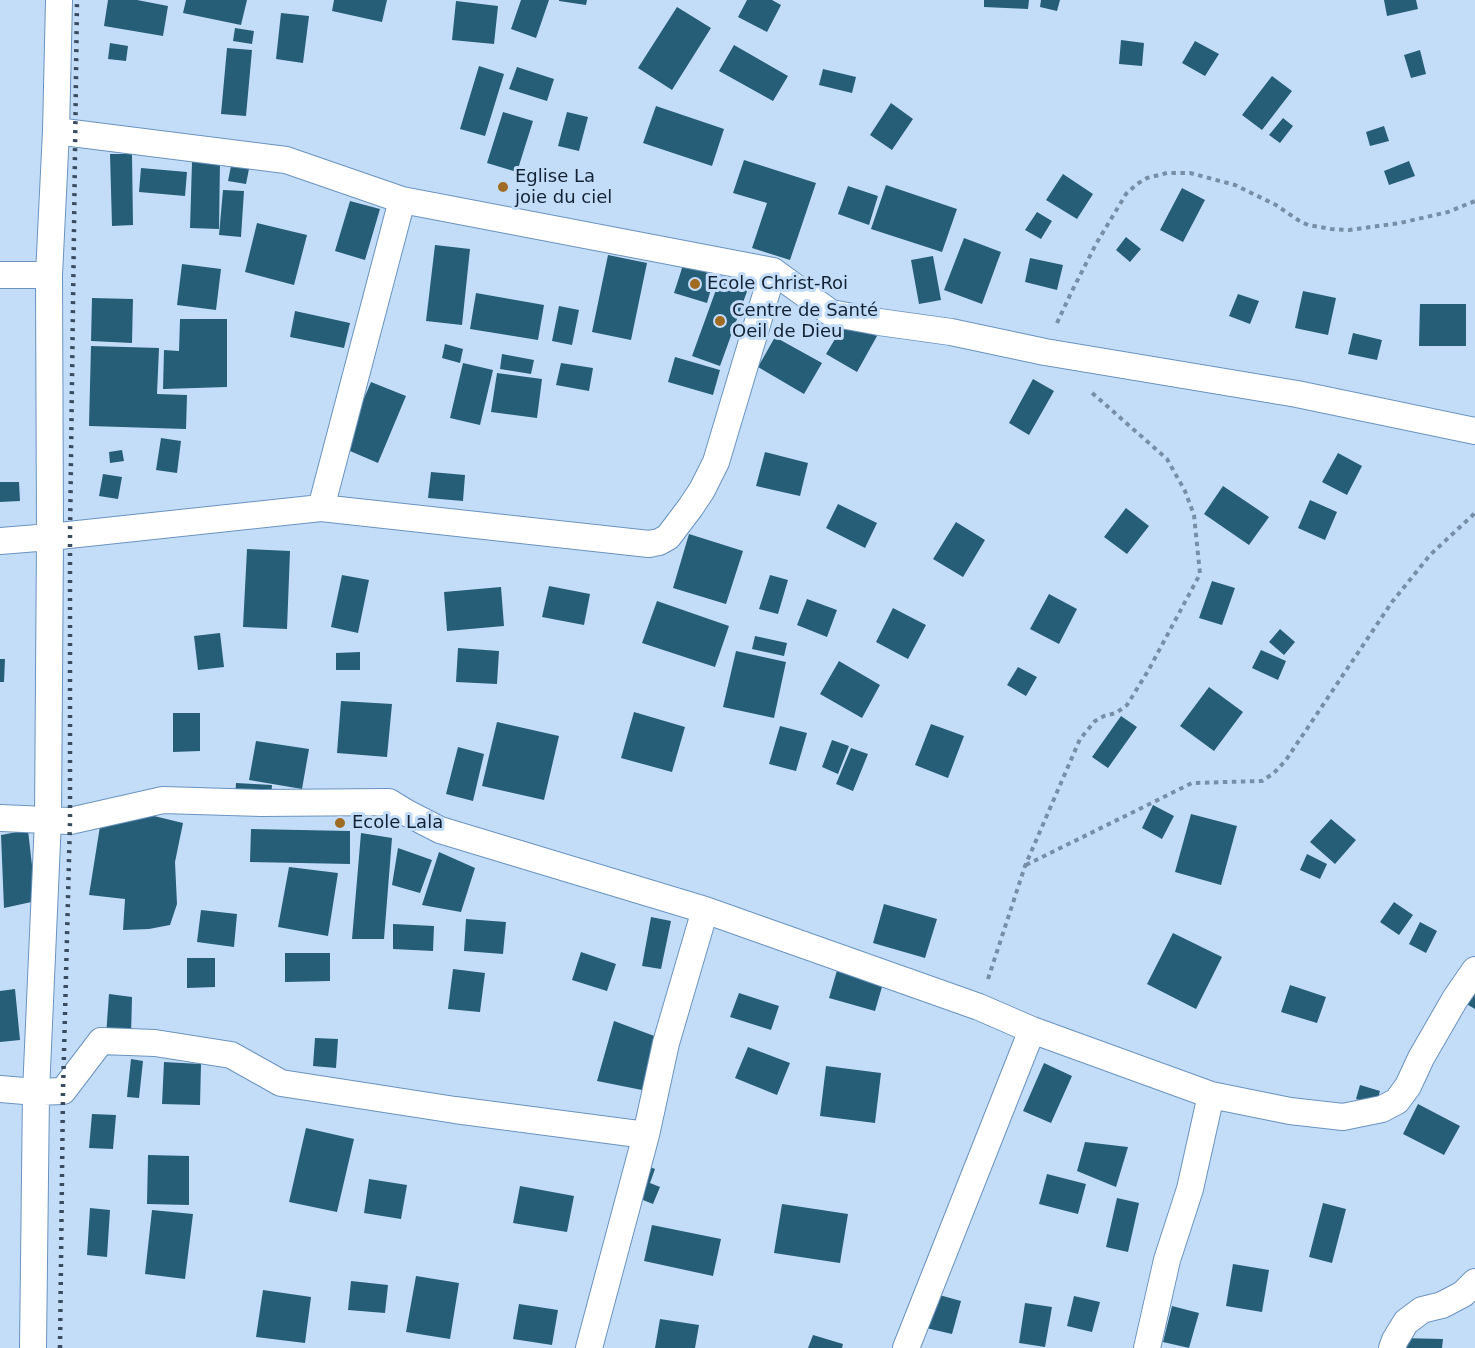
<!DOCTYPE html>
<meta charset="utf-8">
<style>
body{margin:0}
canvas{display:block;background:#c3ddf9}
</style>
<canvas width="1475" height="1348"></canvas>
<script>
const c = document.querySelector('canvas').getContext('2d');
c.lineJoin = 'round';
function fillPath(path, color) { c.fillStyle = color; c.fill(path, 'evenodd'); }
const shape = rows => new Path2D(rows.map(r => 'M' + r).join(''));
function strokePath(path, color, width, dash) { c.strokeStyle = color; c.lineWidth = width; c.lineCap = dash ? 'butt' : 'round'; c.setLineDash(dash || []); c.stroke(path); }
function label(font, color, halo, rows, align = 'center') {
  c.font = font + ' "DejaVu Sans",sans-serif'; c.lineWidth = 6; c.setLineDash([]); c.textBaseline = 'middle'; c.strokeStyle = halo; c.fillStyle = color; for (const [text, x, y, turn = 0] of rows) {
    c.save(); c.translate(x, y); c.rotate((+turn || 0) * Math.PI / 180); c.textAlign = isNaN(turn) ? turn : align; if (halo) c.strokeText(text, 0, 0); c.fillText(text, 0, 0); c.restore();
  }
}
fillPath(shape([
 [108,0,137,0,168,6,163,36,104,26],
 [186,0,247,0,241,25,183,13],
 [334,0,387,0,382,22,332,11],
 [521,0,549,0,536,38,511,29],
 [559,0,587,0,586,5,559,1],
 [747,0,772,0,781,5,767,32,738,17],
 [984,0,1029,0,1028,9,984,7],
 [1041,0,1060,0,1057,11,1040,7],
 [1384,0,1416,0,1418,9,1387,16],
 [456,1,498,6,494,44,452,40],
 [677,7,711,28,672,90,638,68],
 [281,13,309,16,303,63,276,59],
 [235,28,254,31,252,44,233,41],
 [1121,40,1144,43,1142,66,1119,64],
 [1195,41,1219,54,1205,76,1182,63],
 [110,43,128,46,126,61,108,59],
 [734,45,788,76,773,101,719,71],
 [227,48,252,50,246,116,221,114],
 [1420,50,1426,74,1411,78,1404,55],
 [479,66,504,74,485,136,460,129],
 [517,67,554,79,547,101,509,89],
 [823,69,856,77,852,93,819,85],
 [1272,76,1292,91,1262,130,1242,115],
 [891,103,913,119,892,150,870,135],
 [656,106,724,129,712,166,643,143],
 [503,112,533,121,517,172,487,163],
 [567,112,588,117,579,151,558,146],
 [1283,118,1293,126,1280,143,1269,135],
 [1384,126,1389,141,1370,146,1366,132],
 [110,154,132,154,133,225,112,226],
 [744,160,816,183,790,260,752,248,767,203,733,193],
 [1409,161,1415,176,1389,185,1384,171],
 [192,162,220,162,219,229,190,228],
 [231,166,249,169,246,184,228,181],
 [141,168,187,172,185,196,139,192],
 [1063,174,1093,194,1077,219,1046,200],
 [886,185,957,209,942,252,871,229],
 [848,186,878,196,869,225,838,214],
 [1182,188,1205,200,1183,242,1160,230],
 [223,190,244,191,241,237,219,235],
 [350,201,380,209,365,260,335,251],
 [1037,212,1052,221,1041,239,1025,230],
 [257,223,307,235,294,285,245,272],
 [1126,237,1141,249,1130,262,1116,250],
 [964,238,1001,252,982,304,944,290],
 [435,245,470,249,462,325,426,321],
 [608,255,647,263,631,340,592,332],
 [933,256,941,300,919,304,911,260],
 [1030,258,1063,265,1057,290,1025,282],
 [182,264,221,269,216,310,177,305],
 [683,265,715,275,707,303,674,293],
 [721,276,749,286,720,366,692,356],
 [1303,291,1336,298,1328,335,1295,328],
 [476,293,544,305,538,340,470,329],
 [1238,294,1259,301,1250,324,1229,316],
 [92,298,133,299,132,343,91,341],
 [1420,304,1466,304,1466,346,1419,346],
 [559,306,579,310,572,345,552,341],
 [295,311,350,323,344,348,290,337],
 [180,319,227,319,227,387,163,389,164,350,179,351],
 [847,319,877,336,857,372,826,354],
 [1353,333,1382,340,1377,360,1348,354],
 [775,337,822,363,804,394,758,367],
 [445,344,463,349,460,363,442,358],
 [91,346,159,348,157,394,187,395,186,429,89,426],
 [502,354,534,360,531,374,500,369],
 [675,357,720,370,713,395,668,382],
 [463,363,493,370,480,425,450,418],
 [561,363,593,368,589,391,556,385],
 [497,373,542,379,537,418,491,412],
 [1033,379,1054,391,1029,435,1009,423],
 [371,382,406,396,378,463,343,448],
 [161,438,181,441,177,473,156,470],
 [122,450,124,461,110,463,109,452],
 [765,452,808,463,800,496,756,486],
 [1338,453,1362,466,1347,495,1322,482],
 [431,472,465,475,463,501,428,498],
 [103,474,122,477,118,499,99,496],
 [0,482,19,482,20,501,0,502],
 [1223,486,1269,517,1249,545,1204,514],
 [1310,500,1337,512,1325,540,1298,528],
 [838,504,877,523,865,548,826,528],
 [1126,508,1149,526,1127,554,1104,537],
 [956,522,985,540,963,577,933,559],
 [689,534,743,551,726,604,673,588],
 [247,549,290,551,287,629,243,627],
 [342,575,369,580,358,633,331,627],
 [770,575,788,580,778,614,759,609],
 [1212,581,1235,588,1222,625,1199,618],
 [549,586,590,594,584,625,542,617],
 [501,587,504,626,447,631,444,592],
 [1049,594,1077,609,1059,644,1030,629],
 [807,599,837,610,827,637,797,625],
 [657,601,729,626,715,667,642,643],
 [893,608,926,625,908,659,876,642],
 [1280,629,1295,642,1284,655,1269,642],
 [220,633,224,667,198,670,194,636],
 [755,636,787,643,784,656,752,649],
 [458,648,499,651,497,684,456,682],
 [1261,650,1286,661,1278,680,1252,668],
 [736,651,786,662,774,718,723,707],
 [360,652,360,670,336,670,336,653],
 [0,659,5,659,4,682,0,682],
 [839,661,880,685,862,718,820,694],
 [1018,667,1037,677,1026,696,1007,685],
 [1209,687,1243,712,1214,751,1180,726],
 [341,701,392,704,387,757,337,753],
 [634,712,685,727,672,772,621,758],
 [173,713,200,713,200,751,173,752],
 [1121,716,1137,727,1108,768,1092,757],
 [497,722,559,736,544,800,482,786],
 [931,724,964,736,948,778,915,765],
 [780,726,807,733,796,771,769,764],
 [832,740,849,746,838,774,822,767],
 [256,741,309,749,302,789,249,780],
 [458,747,484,754,473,801,446,794],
 [851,748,868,754,853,791,836,784],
 [236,783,272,785,271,799,235,797],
 [1153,805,1174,816,1162,839,1142,828],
 [1191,814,1237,826,1221,885,1175,872],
 [154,816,183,823,175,862,177,904,170,925,149,929,123,930,125,899,89,895,101,820],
 [1331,819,1356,840,1335,864,1310,842],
 [251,829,350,831,350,864,250,862],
 [28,830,36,901,4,908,1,835],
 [361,833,392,838,384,939,352,939],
 [398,848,432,860,420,893,392,885],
 [439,852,475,868,461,912,422,905],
 [1307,854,1327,864,1320,879,1300,870],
 [289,867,338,873,328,936,278,927],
 [1394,902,1413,915,1399,935,1380,922],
 [884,904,937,919,925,958,873,943],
 [201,910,237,914,234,947,197,942],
 [651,917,671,921,661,969,642,966],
 [466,919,506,922,503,954,464,951],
 [1420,922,1437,931,1426,953,1409,944],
 [393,924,434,926,433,951,393,949],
 [1173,933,1222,957,1196,1009,1147,984],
 [581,952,616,964,607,991,572,980],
 [285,953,330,953,330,981,285,982],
 [187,958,215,958,215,987,187,988],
 [838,967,884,980,875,1011,829,998],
 [453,969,485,973,480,1012,448,1009],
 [1475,982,1475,1009,1463,1002],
 [1290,985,1326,997,1317,1023,1281,1012],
 [15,989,20,1040,0,1042,0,991],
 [739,993,779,1006,771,1030,730,1017],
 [109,994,132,997,131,1035,106,1036],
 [614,1021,657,1037,642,1090,597,1081],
 [315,1038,338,1039,336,1068,313,1066],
 [748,1047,790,1063,777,1095,735,1078],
 [131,1059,143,1061,139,1098,127,1097],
 [164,1062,201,1064,200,1105,162,1104],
 [1044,1063,1072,1076,1051,1123,1023,1111],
 [826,1066,881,1073,875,1123,820,1116],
 [1360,1085,1380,1091,1376,1105,1356,1099],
 [1418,1104,1460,1126,1444,1155,1403,1134],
 [92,1114,116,1115,113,1149,89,1148],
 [306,1128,354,1139,337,1212,289,1202],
 [1085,1142,1128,1147,1116,1187,1077,1171],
 [148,1155,189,1156,189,1205,147,1204],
 [645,1165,655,1169,650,1183,660,1187,653,1204,633,1196],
 [1047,1174,1086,1184,1078,1214,1039,1204],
 [369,1179,407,1185,401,1219,364,1213],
 [520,1186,574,1196,567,1232,513,1223],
 [1117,1198,1139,1203,1128,1252,1106,1247],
 [1323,1203,1346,1209,1332,1263,1309,1257],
 [782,1204,848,1214,840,1263,774,1253],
 [90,1208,110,1210,107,1257,87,1255],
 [152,1210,193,1214,185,1279,145,1274],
 [652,1225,721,1239,713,1276,644,1261],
 [1233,1264,1269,1270,1262,1312,1226,1306],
 [416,1276,459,1283,450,1339,406,1332],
 [351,1281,388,1285,385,1313,348,1310],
 [263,1290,311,1297,305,1343,256,1337],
 [932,1293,961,1301,952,1334,922,1327],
 [1074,1296,1100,1302,1092,1332,1067,1326],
 [1025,1303,1052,1307,1045,1347,1019,1343],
 [519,1304,558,1310,552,1345,513,1339],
 [1172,1306,1199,1313,1189,1348,1163,1342],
 [660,1319,699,1325,695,1348,655,1348],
 [813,1335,843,1344,842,1348,808,1348],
 [1399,1338,1443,1339,1442,1348,1399,1348]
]), '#265e78');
const street = shape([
 [56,131,286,160,402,200,773,271,831,313,879,322,951,332,1045,352,1297,394,1475,431],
 [0,275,49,275],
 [321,508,402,200],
 [0,541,50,537,321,508,649,544,659,542,668,537,690,508,702,490,716,462,773,271],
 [0,818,70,821,163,800,261,803,389,802,407,813,440,830,705,910,979,1007,1032,1030,1211,1095,1290,1111,1343,1117,1382,1109,1397,1101,1408,1086,1421,1058,1455,999,1475,970],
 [0,1089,36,1092,63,1091,101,1041,155,1043,231,1055,281,1083,455,1110,646,1135],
 [33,1348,36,1092,48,820,50,537,49,275,56,131,59,0],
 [589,1348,646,1135,666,1043,705,910],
 [906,1348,1032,1030],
 [1147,1348,1167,1260,1190,1189,1211,1095],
 [1392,1348,1395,1340,1406,1322,1422,1310,1442,1305,1463,1294,1475,1282]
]);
strokePath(street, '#6a93bf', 28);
strokePath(shape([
 [1057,323,1071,293,1096,244,1126,194,1137,184,1147,178,1167,173,1190,173,1235,185,1276,205,1298,220,1308,225,1331,229,1349,230,1400,223,1448,212,1475,201],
 [1026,865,1192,783,1262,781,1274,773,1286,760,1392,602,1430,555,1475,513],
 [988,979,1025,866,1080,739,1095,721,1104,716,1116,713,1127,705,1148,671,1200,574,1194,515,1185,491,1167,459,1090,391]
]), '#788ea6', 4, [4.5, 4.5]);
strokePath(street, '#fff', 26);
strokePath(shape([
 [60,1348,63,1091,70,821,70,535,77,0]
]), '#394b5f', 4.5, [3, 6]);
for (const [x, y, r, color] of [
 [503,187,6,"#a06c24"],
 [695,284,6,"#a06c24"],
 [720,321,6,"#a06c24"],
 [340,823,6,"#a06c24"]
]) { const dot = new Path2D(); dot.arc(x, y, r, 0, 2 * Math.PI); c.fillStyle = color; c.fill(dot); strokePath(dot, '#c3ddf9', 2); }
label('18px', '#132335', '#c3ddf9', [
 ["Eglise La",515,177],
 ["joie du ciel",515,198],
 ["Ecole Christ-Roi",707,284],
 ["Centre de Santé",732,311],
 ["Oeil de Dieu",732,332],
 ["Ecole Lala",352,823]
], 'left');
</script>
